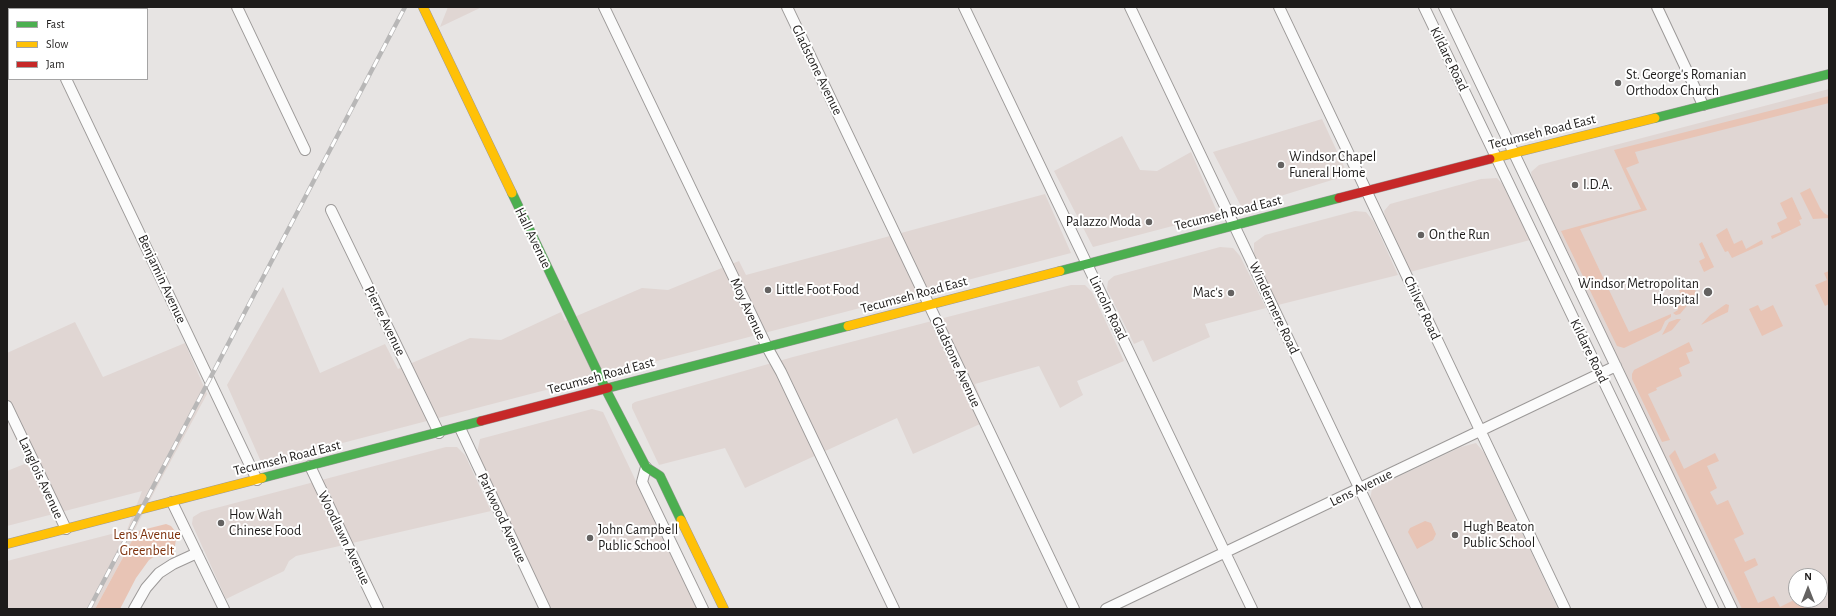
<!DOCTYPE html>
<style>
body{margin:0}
#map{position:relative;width:1836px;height:616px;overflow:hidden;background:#e7e4e3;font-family:"Alegreya Sans",sans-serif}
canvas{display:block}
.frame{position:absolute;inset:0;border:8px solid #1e1c1b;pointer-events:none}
.legend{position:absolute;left:8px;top:8px;width:140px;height:72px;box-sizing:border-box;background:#fff;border:1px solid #a5a4a4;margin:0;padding:5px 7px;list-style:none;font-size:12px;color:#1e1c1b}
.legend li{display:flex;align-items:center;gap:8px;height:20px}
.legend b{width:20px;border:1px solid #a5a4a4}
.north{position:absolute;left:1788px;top:568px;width:40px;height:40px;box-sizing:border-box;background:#fff;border:1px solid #a5a4a4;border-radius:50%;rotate:0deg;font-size:11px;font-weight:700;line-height:16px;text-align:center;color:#1e1c1b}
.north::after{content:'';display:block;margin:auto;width:14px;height:18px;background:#646261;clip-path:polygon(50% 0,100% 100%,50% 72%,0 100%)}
</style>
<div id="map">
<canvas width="1836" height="616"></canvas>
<div class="frame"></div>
<ul class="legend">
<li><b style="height:5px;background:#4caf50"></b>Fast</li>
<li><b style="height:5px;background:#ffc107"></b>Slow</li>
<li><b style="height:5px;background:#c62828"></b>Jam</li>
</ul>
<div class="north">N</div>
</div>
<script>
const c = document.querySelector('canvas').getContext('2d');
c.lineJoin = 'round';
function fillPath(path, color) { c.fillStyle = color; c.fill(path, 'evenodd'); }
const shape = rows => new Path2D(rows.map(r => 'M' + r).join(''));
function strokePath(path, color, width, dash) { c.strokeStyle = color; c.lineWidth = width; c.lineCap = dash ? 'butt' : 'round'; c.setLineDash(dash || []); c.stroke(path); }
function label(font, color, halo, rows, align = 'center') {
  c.font = font + ' "Alegreya Sans",sans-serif'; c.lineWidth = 4; c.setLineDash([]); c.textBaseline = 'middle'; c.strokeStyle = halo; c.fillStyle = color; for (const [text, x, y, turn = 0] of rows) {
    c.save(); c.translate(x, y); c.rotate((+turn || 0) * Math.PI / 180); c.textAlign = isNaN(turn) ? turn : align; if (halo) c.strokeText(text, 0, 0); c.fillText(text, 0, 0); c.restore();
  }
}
fillPath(shape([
 [448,7,482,7,440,27],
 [1829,89,1829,607,1825,609,1738,609,1559,234,1533,184,1531,172,1539,165],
 [1796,576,1820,576,1820,600,1796,600],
 [1322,119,1348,175,1242,208,1213,152],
 [1122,136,1140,170,1157,171,1191,152,1218,214,1093,247,1054,171],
 [1497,178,1504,186,1530,240,1410,272,1386,224,1384,211,1390,204,1481,179],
 [1045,194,1071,253,262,464,227,385,283,287,320,373,385,344,398,369,470,338,501,340,561,312,565,321,642,288,668,290,739,261,746,275],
 [1355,211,1366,212,1374,222,1398,275,1278,305,1254,254,1254,243,1265,235],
 [1220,247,1233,248,1240,256,1266,308,1205,324,1210,337,1153,362,1143,340,1134,344,1107,289,1108,281,1114,276],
 [1071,285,1085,285,1092,292,1124,361,1077,381,1083,395,1060,408,1039,366,975,384,989,420,913,454,897,418,745,488,725,448,659,465,632,408,632,404,635,402,793,357],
 [75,322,103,377,185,343,207,394,160,481,134,531,134,537,95,609,7,609,7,561,127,530,142,491,7,526,7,471,27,463,7,420,7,353],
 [592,409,603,412,697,609,551,609,477,453,480,439],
 [1476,443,1485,454,1558,609,1423,609,1370,499,1372,489,1461,447],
 [446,447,457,447,465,455,491,511,296,556,289,561,284,571,226,599,192,524,193,517,201,512]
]), '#e0d6d3');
fillPath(shape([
 [1829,96,1829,103,1635,152,1639,163,1626,168,1647,210,1580,229,1629,332,1671,314,1671,317,1665,321,1661,330,1658,332,1624,348,1617,346,1561,231,1641,209,1614,150],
 [1810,188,1820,208,1824,213,1829,216,1829,218,1813,219,1800,193],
 [1792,197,1802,219,1799,220,1801,225,1772,239,1771,236,1781,232,1777,223,1787,218,1780,203],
 [1727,228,1734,244,1742,240,1746,249,1762,240,1763,244,1732,258,1728,251,1725,252,1716,235],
 [1702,242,1714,267,1704,272,1699,261,1705,258,1699,244],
 [1829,271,1829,304,1825,306,1815,285,1827,280,1824,273],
 [1690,286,1695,288,1696,295,1680,314,1676,315,1673,313,1678,310,1674,302,1682,298,1679,290],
 [1726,304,1729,305,1728,312,1701,325,1710,315],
 [1758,305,1761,311,1773,305,1783,326,1762,336,1749,309],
 [1677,319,1681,319,1672,330,1662,335,1669,322],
 [1689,342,1693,351,1686,353,1690,363,1679,368,1682,376,1656,388,1657,390,1648,394,1670,440,1662,442,1632,379,1632,374,1634,370],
 [1675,450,1684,469,1715,453,1719,461,1707,466,1717,488,1710,492,1717,505,1728,500,1744,534,1734,539,1745,562,1755,558,1758,565,1744,572,1758,603,1774,596,1780,607,1796,599,1808,600,1811,609,1742,609,1669,456],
 [1425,521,1431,523,1436,534,1433,540,1417,549,1408,532,1410,528],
 [166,524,171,526,175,531,176,539,175,546,170,551,158,554,149,560,136,578,120,609,95,609,134,537,134,532]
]), '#e8c4b5');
const street = shape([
 [32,7,33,9],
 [237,7,305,150],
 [604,7,767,347,781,372,894,609],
 [787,7,1074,609],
 [964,7,1252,609],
 [1130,7,1417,609],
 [1279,7,1565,609],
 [1424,7,1713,609],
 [1444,7,1732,609],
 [1657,7,1703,105],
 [66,79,257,480],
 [331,210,439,433],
 [7,406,66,529],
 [460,428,545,609],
 [310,466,378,609],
 [646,467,642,482,703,609],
 [172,502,224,609],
 [134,609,146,588,159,573,173,564,197,553],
 [1106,609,1616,366]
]);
const fast = shape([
 [1655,118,1829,74],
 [512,193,606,390,646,467,660,476,681,520],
 [1060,271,1339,198],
 [608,388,848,326],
 [262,478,481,421]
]);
const slow = shape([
 [423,7,512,193],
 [1490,159,1655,118],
 [848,326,1060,271],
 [681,520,724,609],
 [7,544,262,478]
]);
const jam = shape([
 [1339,198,1490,159],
 [481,421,608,388]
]);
strokePath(street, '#9c9998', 12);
strokePath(fast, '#9c9998', 10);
strokePath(slow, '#9c9998', 10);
strokePath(jam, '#9c9998', 10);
strokePath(street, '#fbfbfb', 10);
strokePath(fast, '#4caf50', 9);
strokePath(slow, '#ffc107', 9);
strokePath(jam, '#c62828', 9);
const rail = shape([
 [89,609,405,7]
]);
strokePath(rail, '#b8b7b7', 4.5);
strokePath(rail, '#fff', 3, [9]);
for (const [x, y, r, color] of [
 [1618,83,4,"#646261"],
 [1281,165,4,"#646261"],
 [1575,185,4,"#646261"],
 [1149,222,4,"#646261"],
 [1421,235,4,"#646261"],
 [768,290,4,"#646261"],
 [1708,292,5,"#646261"],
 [1231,293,4,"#646261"],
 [221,523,4,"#646261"],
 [1455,535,4,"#646261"],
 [590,538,4,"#646261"]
]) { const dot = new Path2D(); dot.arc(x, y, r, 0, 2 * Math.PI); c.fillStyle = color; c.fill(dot); strokePath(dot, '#fff', 1.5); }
label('14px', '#1e1c1b', '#fff', [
 ["Kildare Road",1449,59,64],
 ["Gladstone Avenue",817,70,64],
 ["Tecumseh Road East",1542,132,-14],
 ["Tecumseh Road East",1228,213,-14],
 ["Hall Avenue",533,238,64],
 ["Benjamin Avenue",162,279,65],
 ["Tecumseh Road East",914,295,-15],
 ["Lincoln Road",1108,308,64],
 ["Windermere Road",1274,308,65],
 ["Chilver Road",1422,308,65],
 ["Moy Avenue",748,309,65],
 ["Pierre Avenue",385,321,64],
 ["Kildare Road",1589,351,64],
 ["Gladstone Avenue",956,362,65],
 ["Tecumseh Road East",601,376,-15],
 ["Tecumseh Road East",287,458,-14],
 ["Langlois Avenue",41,478,65],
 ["Lens Avenue",1361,488,-26],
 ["Parkwood Avenue",502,518,65],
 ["Woodlawn Avenue",344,538,64]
]);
label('14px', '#1e1c1b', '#fff', [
 ["St. George's Romanian",1626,75],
 ["Orthodox Church",1626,91],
 ["Windsor Chapel",1289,157],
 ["Funeral Home",1289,173],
 ["I.D.A.",1583,185],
 ["Palazzo Moda",1141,222,"right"],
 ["On the Run",1429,235],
 ["Windsor Metropolitan",1699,284,"right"],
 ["Hospital",1699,300,"right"],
 ["Little Foot Food",776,290],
 ["Mac's",1223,293,"right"],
 ["How Wah",229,515],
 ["Chinese Food",229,531],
 ["Hugh Beaton",1463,527],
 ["Public School",1463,543],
 ["John Campbell",598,530],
 ["Public School",598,546]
], 'left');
label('14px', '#7e320d', '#fff', [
 ["Lens Avenue",147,535],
 ["Greenbelt",147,551]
]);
</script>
